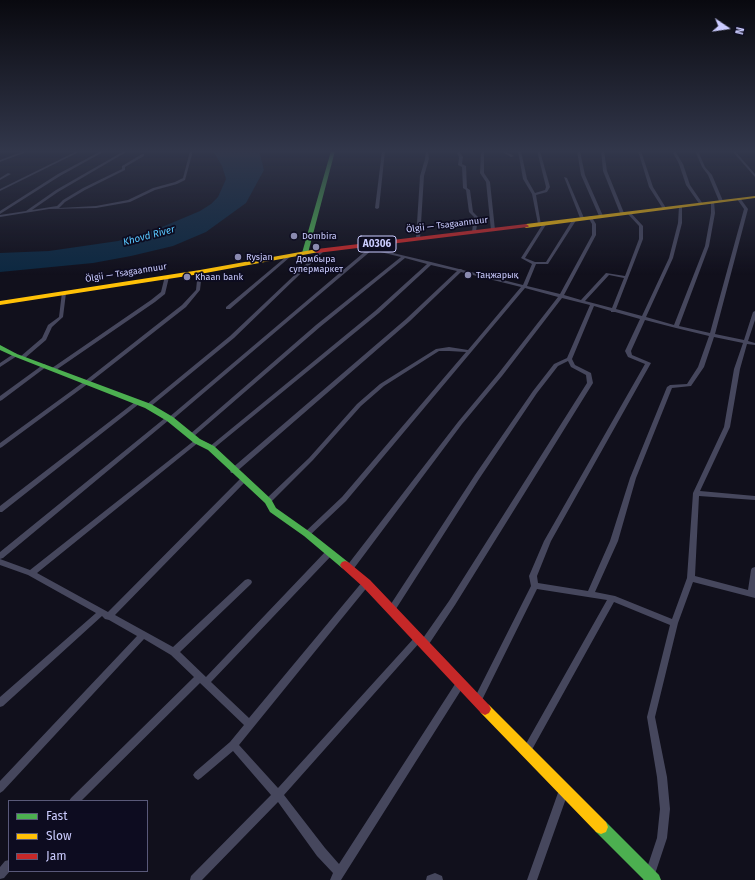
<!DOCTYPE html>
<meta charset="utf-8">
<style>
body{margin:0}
#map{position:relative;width:755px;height:880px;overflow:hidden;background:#11101c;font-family:"Fira Sans",sans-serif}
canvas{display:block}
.legend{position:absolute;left:8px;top:800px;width:140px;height:72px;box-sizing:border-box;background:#0d0c20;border:1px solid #595979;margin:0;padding:5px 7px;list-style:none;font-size:12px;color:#cbccff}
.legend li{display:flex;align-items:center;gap:8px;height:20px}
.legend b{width:20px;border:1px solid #595979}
.north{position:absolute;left:707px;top:8px;width:40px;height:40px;-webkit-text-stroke:3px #0d0c20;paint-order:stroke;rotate:103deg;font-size:11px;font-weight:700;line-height:16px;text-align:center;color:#cbccff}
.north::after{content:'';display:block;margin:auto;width:14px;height:18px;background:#cbccff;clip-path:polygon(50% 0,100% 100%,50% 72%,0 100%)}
</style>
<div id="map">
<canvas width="755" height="880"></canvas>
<ul class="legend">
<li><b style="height:5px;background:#4caf50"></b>Fast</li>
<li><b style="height:5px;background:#ffc107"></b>Slow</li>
<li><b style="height:5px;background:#c62828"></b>Jam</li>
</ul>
<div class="north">N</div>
</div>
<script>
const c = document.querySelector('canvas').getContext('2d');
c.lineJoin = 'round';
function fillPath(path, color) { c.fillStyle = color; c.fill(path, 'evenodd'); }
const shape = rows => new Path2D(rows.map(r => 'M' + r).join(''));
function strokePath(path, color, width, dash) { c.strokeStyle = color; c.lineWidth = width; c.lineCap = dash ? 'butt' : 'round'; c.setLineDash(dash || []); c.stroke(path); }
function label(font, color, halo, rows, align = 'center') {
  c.font = font + ' "Fira Sans",sans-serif'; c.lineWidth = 3.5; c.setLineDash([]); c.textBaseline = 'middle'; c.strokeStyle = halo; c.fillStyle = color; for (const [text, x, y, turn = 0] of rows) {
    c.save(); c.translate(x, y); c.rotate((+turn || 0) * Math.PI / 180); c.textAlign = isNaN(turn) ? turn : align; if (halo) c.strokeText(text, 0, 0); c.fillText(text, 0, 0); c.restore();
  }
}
fillPath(shape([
 [213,151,259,151,264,170,246,203,206,232,173,246,131,256,93,263,0,272,0,253,49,251,118,241,155,230,200,211,211,204,218,197,226,179,222,166]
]), '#0c2841');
fillPath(shape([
 [24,151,29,151,0,162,0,160,24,151],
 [77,151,81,151,0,191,0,189,77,151],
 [101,151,105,151,60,176,0,214,0,211,58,174,101,151],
 [124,151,128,151,58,192,32,210,57,206,63,200,83,188,122,169,122,166,142,154,144,154,144,156,125,167,125,170,85,190,65,202,59,208,96,206,128,200,153,188,175,182,183,178,190,151,193,151,185,180,177,184,155,190,130,202,96,208,49,209,0,217,0,215,26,211,56,190,124,151],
 [382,151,385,151,379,208,377,209,375,208,382,151],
 [426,151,428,151,429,159,424,176,420,239,418,240,416,239,420,176,425,159,426,151],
 [456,151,459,151,463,157,462,164,466,166,467,188,470,190,473,212,478,217,476,232,474,233,472,232,474,217,469,212,466,190,463,188,462,167,458,165,459,157,456,151],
 [481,151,484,151,484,173,490,182,495,230,493,231,491,230,486,182,480,173,481,151],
 [501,151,505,151,514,156,511,157,501,151],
 [518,151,521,151,527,179,535,193,545,190,546,187,537,151,540,151,550,187,547,192,536,195,541,225,538,224,532,194,523,179,518,151],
 [577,151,580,151,585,175,603,216,602,217,599,216,581,175,577,151],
 [601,151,604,151,607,171,624,213,623,214,620,213,603,171,601,151],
 [638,151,641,151,653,187,666,208,665,209,663,209,649,187,638,151],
 [672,151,675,151,683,164,690,185,703,204,702,205,700,205,686,185,679,164,672,151],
 [695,151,698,151,705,167,712,175,723,201,722,202,719,201,708,175,702,167,695,151],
 [732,151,735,151,755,174,755,177,732,151],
 [8,173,11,174,0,180,0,178,8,173],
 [564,177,567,178,584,218,583,219,580,218,564,177],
 [739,198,740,198,748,209,715,334,744,340,753,312,755,311,755,320,748,341,755,343,755,345,747,344,740,369,730,427,700,491,755,496,755,500,699,496,695,576,748,590,751,570,752,568,755,567,755,598,693,582,678,623,655,717,667,777,670,809,667,838,653,880,643,880,657,838,660,809,657,777,647,717,670,625,614,602,529,755,526,757,523,755,521,752,523,749,607,600,537,589,480,704,477,705,474,704,473,701,531,586,529,576,544,541,645,364,628,357,625,351,640,319,615,312,611,312,611,311,594,306,572,359,575,365,591,373,593,383,455,605,427,647,424,648,421,647,420,644,421,641,449,601,587,383,586,375,571,367,568,361,558,366,537,393,479,479,394,612,391,613,388,612,387,610,475,475,533,391,554,364,567,358,590,305,562,298,502,376,462,424,352,571,349,572,346,571,345,569,346,567,458,422,498,374,558,297,525,288,346,501,309,536,307,537,305,536,304,534,305,532,342,497,466,352,449,351,439,351,384,386,361,406,313,460,270,503,266,503,265,501,266,499,309,458,357,404,380,384,436,349,449,347,468,350,521,287,461,272,410,321,235,473,231,473,230,471,231,469,406,319,457,271,431,265,379,313,213,449,209,449,208,448,209,447,375,311,427,264,405,258,320,327,193,437,189,437,188,436,189,435,316,325,401,257,372,250,172,420,169,420,3,558,0,559,0,552,165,418,168,418,368,249,359,247,359,245,431,262,459,269,461,269,463,270,523,285,532,264,521,258,544,222,547,223,525,258,535,262,546,262,573,219,575,218,577,219,548,264,536,264,527,286,560,294,592,235,592,224,588,217,590,216,591,216,596,224,596,235,564,295,581,300,606,273,625,276,639,239,639,226,627,213,630,212,643,226,643,239,616,309,642,316,669,258,678,223,679,206,682,205,682,223,673,258,646,317,674,325,705,246,711,213,711,202,714,201,715,213,709,246,679,326,710,333,744,209,737,199,739,198],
 [609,275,624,278,612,308,585,301,609,275],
 [645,320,676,328,709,336,698,367,687,384,670,385,667,387,630,478,610,541,588,591,538,583,537,576,551,541,651,363,632,355,631,351,645,320],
 [714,337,743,343,734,369,724,427,693,493,687,578,672,619,615,596,595,592,618,541,636,478,672,388,691,386,704,367,714,337],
 [321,250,324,251,234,338,150,407,146,407,145,406,146,405,230,336,321,250],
 [287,256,290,257,230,309,226,309,226,307,287,256],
 [198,271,202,272,200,290,186,307,89,383,2,447,0,448,0,443,85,381,182,305,196,290,198,271],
 [165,276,169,277,165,294,155,302,56,370,52,370,51,369,52,368,151,300,161,292,165,276],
 [62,292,64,292,66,293,63,317,52,327,46,340,25,358,21,358,20,357,21,356,42,338,48,325,59,317,62,292],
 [15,353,17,354,17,356,0,367,0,363,15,353],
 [44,364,46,365,47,366,46,367,2,400,0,401,0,396,44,364],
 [137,401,140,403,139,404,2,512,0,512,0,506,135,402,137,401],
 [197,439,200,441,199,442,37,573,108,612,241,478,245,478,246,480,245,482,115,615,173,647,245,580,248,579,251,580,252,582,251,584,180,652,206,677,326,551,329,550,332,551,333,553,332,555,211,682,249,718,363,581,366,580,369,581,370,583,369,585,239,745,278,788,415,637,418,636,421,637,422,639,421,641,284,795,325,848,339,864,457,681,460,680,463,681,464,684,463,687,341,880,330,880,333,873,317,856,278,802,202,880,190,880,191,876,271,795,233,751,201,778,198,780,195,778,193,775,195,772,230,742,244,725,200,683,81,801,69,801,71,798,194,677,171,655,144,639,3,791,0,793,0,781,137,636,109,620,105,619,102,616,3,706,0,707,0,697,96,613,28,575,0,565,0,559,30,570,195,440,197,439],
 [564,785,567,787,569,790,537,880,527,880,559,790,561,787,564,785],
 [9,860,9,871,10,871,4,878,0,879,0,867,5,861,9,860],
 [435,873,442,876,443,880,426,880,427,876,435,873]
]), '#46475d');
fillPath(shape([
 [331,151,335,151,308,253,303,254,302,253,331,151],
 [0,345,17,354,151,404,173,417,200,439,214,446,271,499,276,508,310,532,348,562,350,565,348,568,345,569,342,568,304,536,270,512,265,503,208,450,194,443,167,421,145,408,13,356,0,350,0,345],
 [601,820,606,822,659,875,661,880,644,880,596,832,594,827,596,822,601,820]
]), '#4caf50');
fillPath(shape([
 [755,196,755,198,526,228,523,226,526,224,755,196],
 [317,249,319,250,319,252,200,274,0,305,0,301,200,270,317,249],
 [485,703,489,705,606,822,608,827,606,832,601,834,596,832,481,713,479,709,481,705,485,703]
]), '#ffc107');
fillPath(shape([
 [526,224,529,226,528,227,317,253,314,251,317,249,526,224],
 [345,561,348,562,370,580,489,705,491,709,489,713,485,715,481,713,362,586,342,568,340,565,342,562,345,561]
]), '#c62828');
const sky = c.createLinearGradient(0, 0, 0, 275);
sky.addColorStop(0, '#09090f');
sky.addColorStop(0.55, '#32374b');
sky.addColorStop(1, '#32374b00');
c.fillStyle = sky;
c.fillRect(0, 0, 755, 275);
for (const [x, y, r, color] of [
 [294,236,4,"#8a8ab0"],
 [316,247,4,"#8a8ab0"],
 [238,257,4,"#8a8ab0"],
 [468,275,4,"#8a8ab0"],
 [187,277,4,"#8a8ab0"]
]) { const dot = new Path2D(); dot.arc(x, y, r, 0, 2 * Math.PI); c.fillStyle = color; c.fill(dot); strokePath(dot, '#0d0c20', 1.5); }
label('9px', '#cbccff', '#0d0c20', [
 ["Ölgii — Tsagaannuur",447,225,-7],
 ["Ölgii — Tsagaannuur",126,273,-9]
]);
label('9px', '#cbccff', '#0d0c20', [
 ["Dombira",302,236],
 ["Rysjan",246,257],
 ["Домбыра",316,259,"center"],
 ["супермаркет",316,269,"center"],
 ["Таңжарық",476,275],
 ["Khaan bank",195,277]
], 'left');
label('italic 10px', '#59c8ff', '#0d0c20', [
 ["Khovd River",149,236,-15]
]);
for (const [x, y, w] of [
 [377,244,38]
]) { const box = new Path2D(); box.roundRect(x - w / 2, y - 8, w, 16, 3); c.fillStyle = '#0d0c20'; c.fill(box); strokePath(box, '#cbccff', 1); }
label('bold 10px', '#cbccff', null, [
 ["A0306",377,244]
]);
</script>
